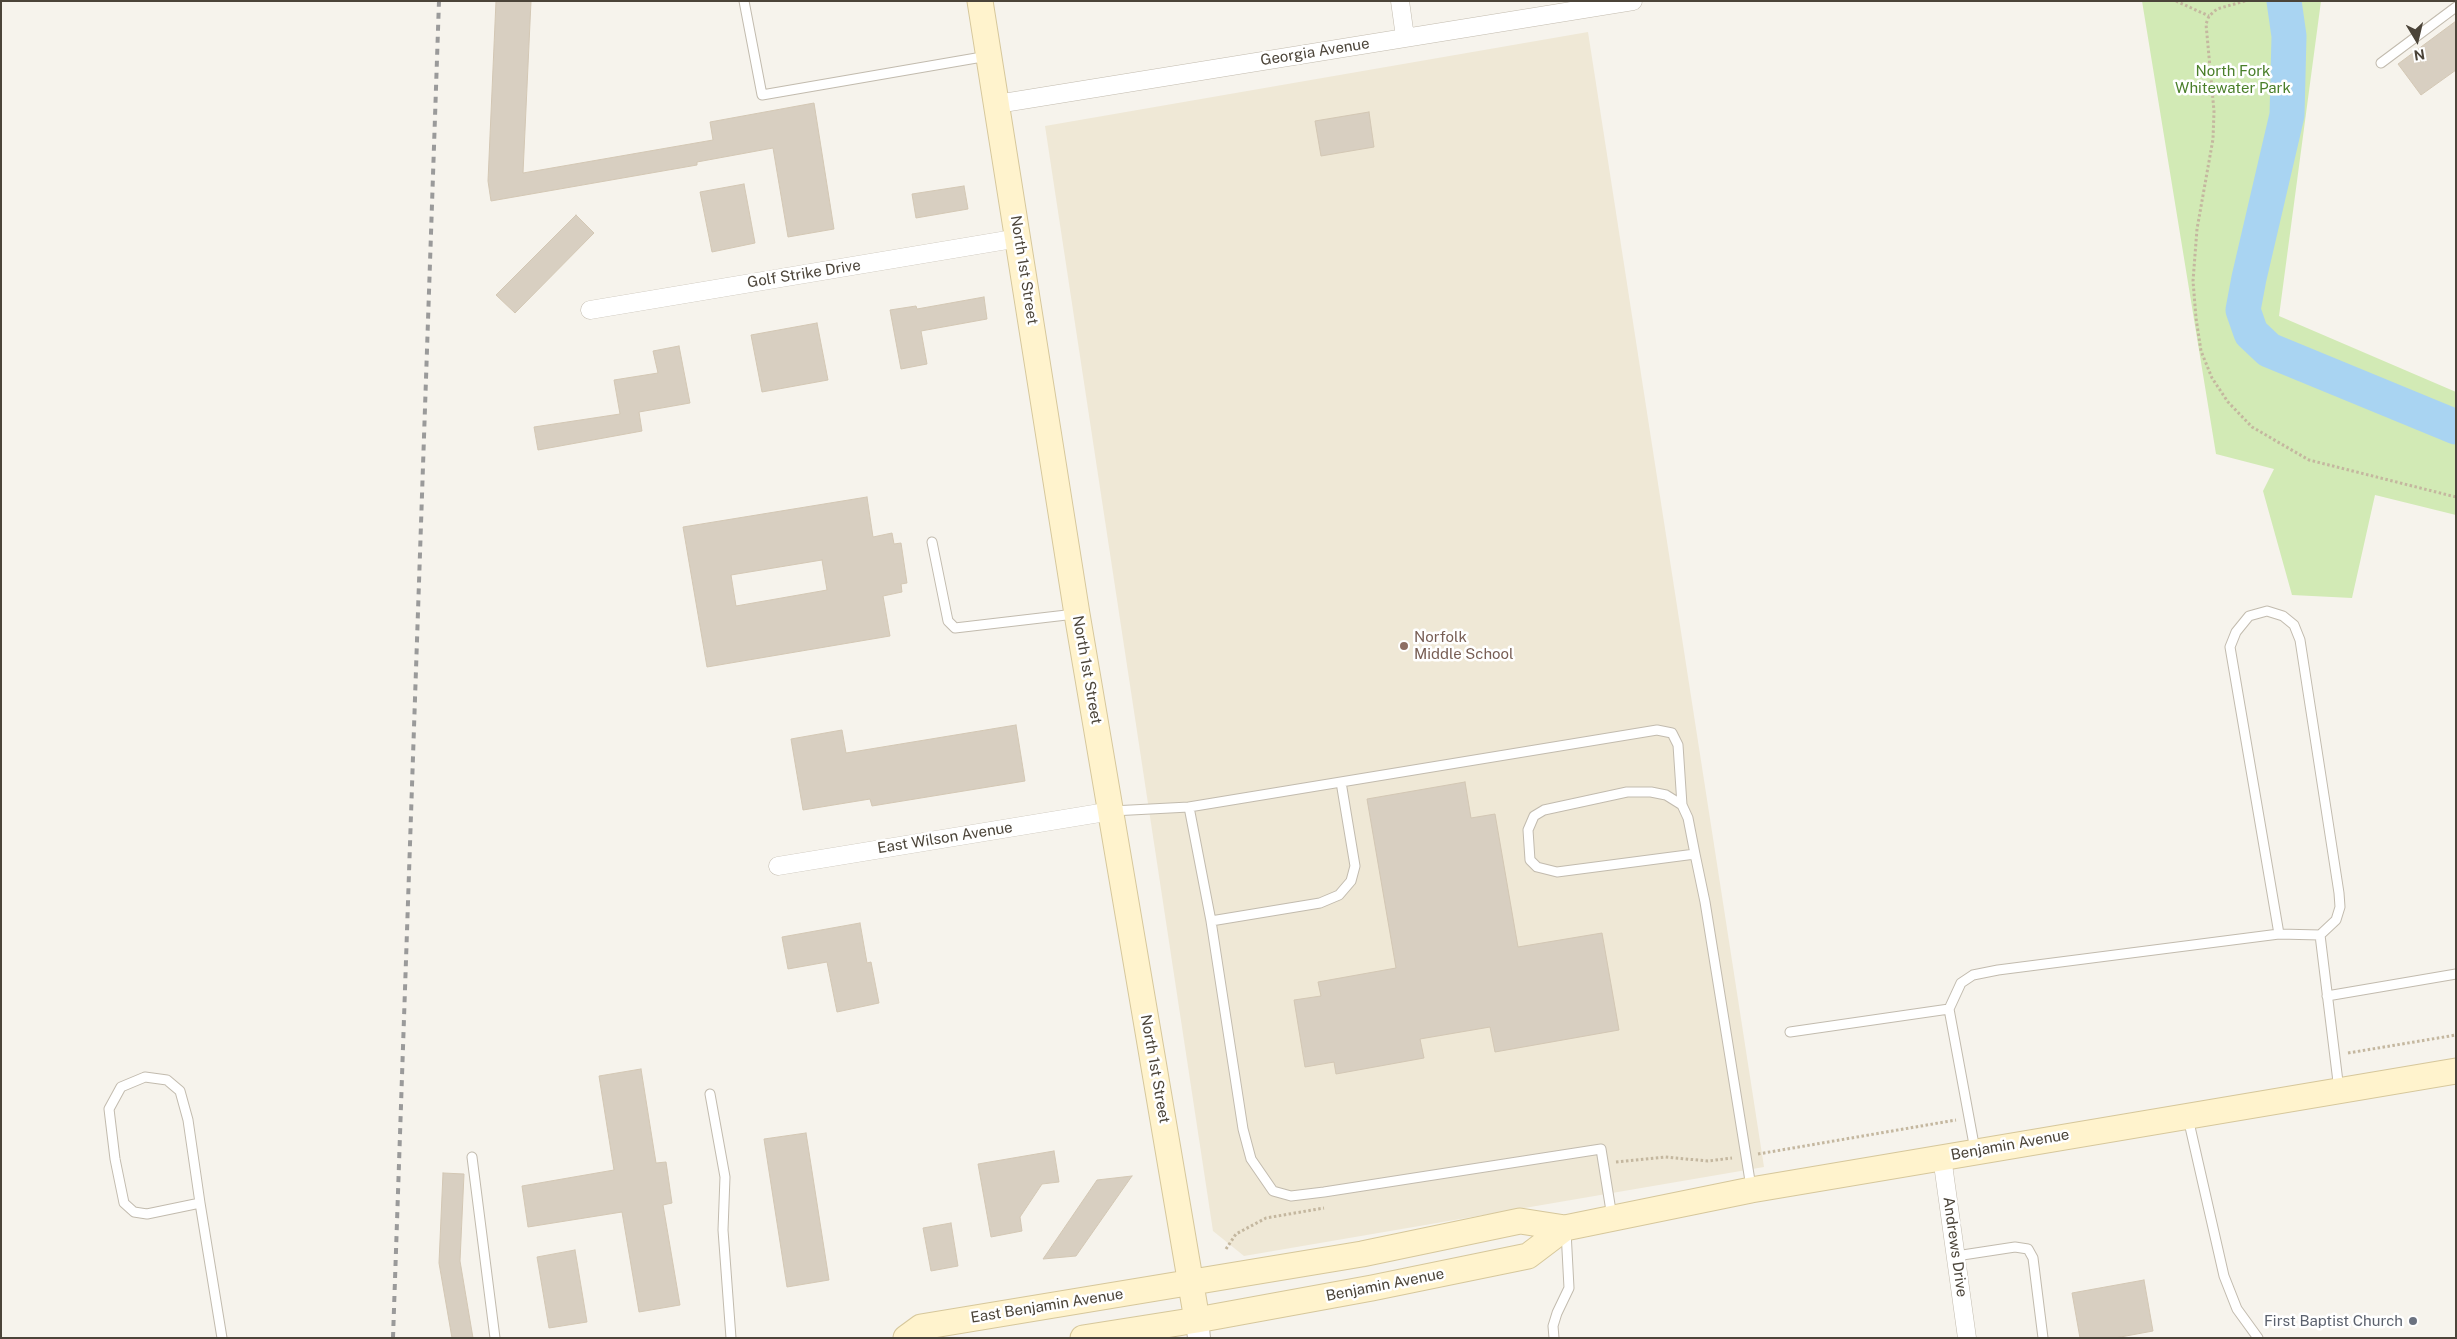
<!DOCTYPE html>
<style>
body{margin:0}
#map{position:relative;width:2457px;height:1339px;overflow:hidden;background:#f6f3ec;font-family:"Public Sans",sans-serif}
canvas{display:block}
.frame{position:absolute;inset:0;border:2px solid #4b4439;pointer-events:none}
.north{position:absolute;left:2392px;top:15px;width:50px;height:50px;-webkit-text-stroke:4px #fff;paint-order:stroke;rotate:171deg;font-size:14px;font-weight:700;line-height:20px;text-align:center;color:#4b4439}
.north::after{content:'';display:block;margin:auto;width:18px;height:22px;background:#4b4439;clip-path:polygon(50% 0,100% 100%,50% 72%,0 100%)}
</style>
<div id="map">
<canvas width="2457" height="1339"></canvas>
<div class="frame"></div>
<div class="north">N</div>
</div>
<script>
const c = document.querySelector('canvas').getContext('2d');
c.lineJoin = 'round';
function fillPath(path, color) { c.fillStyle = color; c.fill(path, 'evenodd'); }
const shape = rows => new Path2D(rows.map(r => 'M' + r).join(''));
function strokePath(path, color, width, dash) { c.strokeStyle = color; c.lineWidth = width; c.lineCap = dash ? 'butt' : 'round'; c.setLineDash(dash || []); c.stroke(path); }
function label(font, color, halo, rows, align = 'center') {
  c.font = font + ' "Public Sans",sans-serif'; c.lineWidth = 5; c.setLineDash([]); c.textBaseline = 'middle'; c.strokeStyle = halo; c.fillStyle = color; for (const [text, x, y, turn = 0] of rows) {
    c.save(); c.translate(x, y); c.rotate((+turn || 0) * Math.PI / 180); c.textAlign = isNaN(turn) ? turn : align; if (halo) c.strokeText(text, 0, 0); c.fillText(text, 0, 0); c.restore();
  }
}
fillPath(shape([
 [1588,32,1764,1167,1244,1256,1213,1231,1045,126]
]), '#efe8d6');
fillPath(shape([
 [2142,1,2321,1,2279,316,2456,392,2456,515,2375,495,2352,598,2292,595,2263,491,2274,469,2216,454]
]), '#d2eab5');
strokePath(shape([
 [2284,1,2289,36,2287,115,2249,278,2243,310,2251,333,2269,350,2456,427]
]), '#a9d4f2', 35);
const building = shape([
 [496,1,531,1,523,173,713,140,710,122,814,103,834,229,788,237,773,148,697,162,697,165,491,201,488,181,496,1],
 [2456,21,2456,70,2421,95,2398,64,2456,21],
 [1369,112,1374,147,1321,156,1315,121,1369,112],
 [744,184,755,243,712,252,700,192,744,184],
 [964,186,968,209,916,218,912,194,964,186],
 [576,215,594,233,515,313,496,295,576,215],
 [984,297,987,319,921,331,927,364,901,369,890,310,916,306,917,309,984,297],
 [817,323,828,380,762,392,751,335,817,323],
 [679,346,690,403,639,412,642,431,538,450,534,427,620,414,614,380,658,373,653,351,679,346],
 [867,497,873,537,892,533,894,544,901,543,907,583,901,584,902,592,883,596,890,636,707,667,683,527,867,497],
 [822,560,827,590,736,606,731,575,822,560],
 [1016,725,1025,781,872,806,870,799,803,810,791,739,842,730,846,753,1016,725],
 [1465,782,1471,818,1495,814,1518,947,1602,933,1619,1030,1495,1052,1490,1027,1420,1039,1424,1058,1336,1074,1334,1062,1305,1067,1294,1000,1321,996,1318,982,1396,968,1367,799,1465,782],
 [860,923,867,963,871,962,879,1003,837,1012,827,962,788,969,782,937,860,923],
 [641,1069,656,1163,666,1162,672,1203,663,1205,680,1305,639,1312,622,1212,528,1227,522,1186,614,1170,599,1076,641,1069],
 [806,1133,829,1280,787,1287,764,1139,806,1133],
 [1054,1151,1059,1182,1042,1184,1020,1217,1022,1231,991,1237,978,1164,1054,1151],
 [443,1173,464,1174,460,1261,473,1338,452,1338,439,1263,443,1173],
 [1132,1176,1076,1256,1043,1259,1097,1180,1132,1176],
 [951,1223,958,1266,931,1271,923,1228,951,1223],
 [575,1250,587,1322,549,1328,537,1257,575,1250],
 [2144,1280,2153,1331,2115,1338,2080,1338,2072,1293,2144,1280]
]);
fillPath(building, '#d8cfc1');
strokePath(building, '#d3c7b4', 1);
const service = shape([
 [744,1,762,95,988,56],
 [2381,63,2456,7],
 [932,542,948,621,955,628,1075,614],
 [1627,792,1651,792,1666,795,1682,805,1688,818,1695,854,1557,872,1537,867,1530,860,1528,830,1534,816,1544,810,1627,792],
 [1189,807,1211,921,1243,1129,1251,1159,1273,1191,1291,1196,1324,1192,1601,1149,1612,1217],
 [1112,811,1189,807,1657,730,1672,733,1678,745,1682,805],
 [1695,854,1705,902,1751,1187],
 [1211,921,1320,903,1339,895,1351,881,1355,866,1341,782],
 [2279,934,2230,647,2236,632,2249,616,2267,611,2283,616,2294,625,2300,640,2339,893,2340,907,2336,920,2320,935],
 [2327,996,2456,974],
 [1790,1032,1949,1009],
 [145,1077,167,1080,180,1091,188,1120,200,1203,147,1214,134,1212,124,1203,115,1159,109,1109,121,1087,145,1077],
 [710,1094,725,1177,723,1230,731,1338],
 [2188,1118,2224,1276,2237,1309,2258,1338],
 [1975,1150,1949,1009,1961,983,1973,975,1998,970,2279,934,2320,935,2339,1090],
 [472,1157,495,1338],
 [200,1203,222,1338],
 [1956,1256,2015,1247,2028,1249,2033,1258,2043,1338],
 [1554,1338,1553,1326,1557,1313,1569,1288,1566,1231]
]);
const minor = shape([
 [1400,1,1405,37],
 [997,104,1633,1],
 [590,310,1019,238],
 [778,866,1112,811],
 [1942,1157,1967,1338]
]);
const tertiary = shape([
 [1197,1320,1199,1338]
]);
const secondary = shape([
 [980,1,1077,614,1197,1320],
 [906,1338,921,1327,1362,1254,1520,1221,1565,1228,1751,1190,2456,1071],
 [1083,1338,1197,1320,1372,1288,1528,1256,1565,1228]
]);
strokePath(service, '#c2bbae', 11);
strokePath(minor, '#c2bbae', 19);
strokePath(tertiary, '#c2bbae', 24);
strokePath(secondary, '#d6c79b', 27);
strokePath(shape([
 [2176,1,2209,16],
 [2245,1,2217,9,2209,16,2206,24,2214,111,2213,139,2197,229,2193,281,2196,318,2201,351,2212,378,2228,402,2252,427,2309,460,2456,497],
 [2348,1053,2456,1035],
 [1758,1154,1956,1120],
 [1616,1162,1665,1157,1708,1161,1732,1158],
 [1226,1249,1236,1234,1266,1218,1324,1208]
]), '#c4b79f', 3, [2.5, 2.5]);
strokePath(service, '#fff', 9);
strokePath(minor, '#fff', 18);
strokePath(tertiary, '#fff', 22);
strokePath(secondary, '#fff3cd', 25);
strokePath(shape([
 [393,1338,439,1]
]), '#9a9a9a', 4, [6, 6]);
for (const [x, y, r, color] of [
 [1404,646,5,"#8d6e63"],
 [2413,1321,5,"#6b7280"]
]) { const dot = new Path2D(); dot.arc(x, y, r, 0, 2 * Math.PI); c.fillStyle = color; c.fill(dot); strokePath(dot, '#fff', 2); }
label('15px', '#4b4439', '#fff', [
 ["Georgia Avenue",1315,52,-9],
 ["North 1st Street",1024,270,81],
 ["Golf Strike Drive",804,274,-9],
 ["North 1st Street",1087,670,80],
 ["East Wilson Avenue",945,838,-9],
 ["North 1st Street",1155,1069,80],
 ["Benjamin Avenue",2010,1145,-10],
 ["Andrews Drive",1955,1247,82],
 ["Benjamin Avenue",1385,1285,-11],
 ["East Benjamin Avenue",1047,1306,-9]
]);
label('15px', '#4a7f2a', '#fff', [
 ["North Fork",2233,71],
 ["Whitewater Park",2233,88]
]);
label('15px', '#785e54', '#fff', [
 ["Norfolk",1414,637],
 ["Middle School",1414,654]
], 'left');
label('15px', '#5b616d', '#fff', [
 ["First Baptist Church",2403,1321]
], 'right');
</script>
